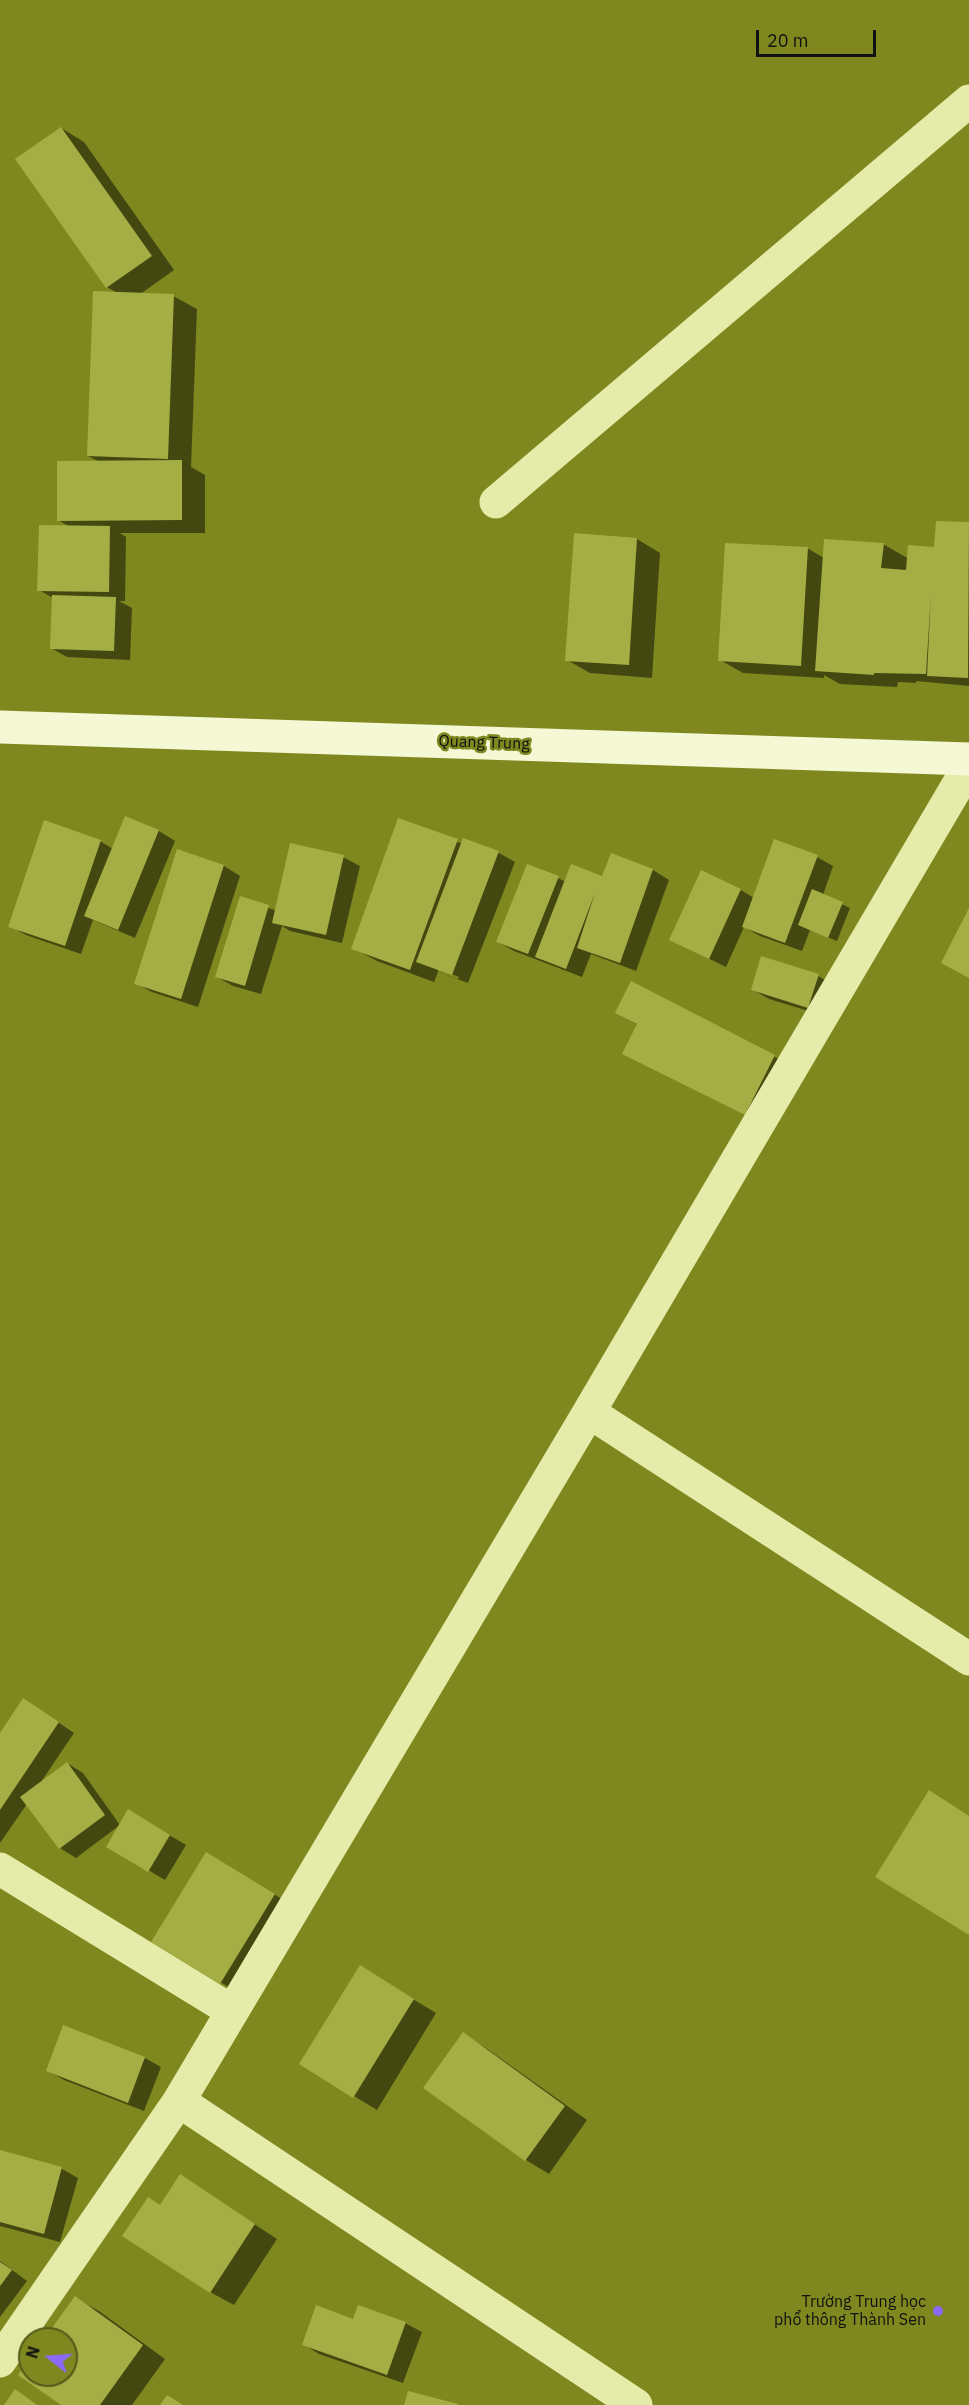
<!DOCTYPE html>
<meta charset="utf-8">
<style>
body{margin:0}
#map{position:relative;width:969px;height:2405px;overflow:hidden;background:#7e881f;font-family:"IBM Plex Sans",sans-serif}
canvas{display:block}
.north{position:absolute;left:18px;top:2327px;width:60px;height:60px;box-sizing:border-box;background:#7e881f;border:2px solid #525819;border-radius:50%;rotate:287deg;font-size:16px;font-weight:700;line-height:24px;text-align:center;color:#111}
.north::after{content:'';display:block;margin:auto;width:21px;height:27px;background:#8d69f9;clip-path:polygon(50% 0,100% 100%,50% 72%,0 100%)}
.scale{position:absolute;left:756px;top:30px;width:120px;height:27px;box-sizing:border-box;border:3px solid #111;border-top:0;padding-left:8px;font-size:18px;line-height:21px;white-space:nowrap;color:#111;-webkit-text-stroke:4px #7e881f;paint-order:stroke}
</style>
<div id="map">
<canvas width="969" height="2405"></canvas>
<div class="north">N</div>
<div class="scale">20 m</div>
</div>
<script>
const c = document.querySelector('canvas').getContext('2d');
c.lineJoin = 'round';
function fillPath(path, color) { c.fillStyle = color; c.fill(path, 'evenodd'); }
const shape = rows => new Path2D(rows.map(r => 'M' + r).join(''));
function strokePath(path, color, width, dash) { c.strokeStyle = color; c.lineWidth = width; c.lineCap = dash ? 'butt' : 'round'; c.setLineDash(dash || []); c.stroke(path); }
function label(font, color, halo, rows, align = 'center') {
  c.font = font + ' "IBM Plex Sans",sans-serif'; c.lineWidth = 5; c.setLineDash([]); c.textBaseline = 'middle'; c.strokeStyle = halo; c.fillStyle = color; for (const [text, x, y, turn = 0] of rows) {
    c.save(); c.translate(x, y); c.rotate((+turn || 0) * Math.PI / 180); c.textAlign = isNaN(turn) ? turn : align; if (halo) c.strokeText(text, 0, 0); c.fillText(text, 0, 0); c.restore();
  }
}
fillPath(shape([
 [61,128,84,142,174,270,139,295,173,296,197,309,191,467,205,475,205,533,120,533,126,537,125,601,119,601,132,608,130,660,67,657,51,648,53,598,39,590,70,527,58,520,100,462,88,456,119,294,107,287],
 [937,522,969,524,969,686,916,681,916,683,898,682,897,687,840,684,824,675,824,678,743,673,720,660,807,548,824,558,883,544,909,559,936,549],
 [637,539,660,553,652,678,590,673,567,660],
 [126,818,159,831,175,841,135,938,93,920,81,954,26,935,10,926,100,841,113,849],
 [399,820,463,844,464,840,499,853,515,862,468,983,438,972,434,982,377,961,353,948],
 [438,969,459,977,458,979,438,972],
 [178,851,224,866,240,876,198,1007,152,992,135,983],
 [611,855,653,870,669,880,636,971,591,954,582,977,514,951,498,942,558,878,566,882,603,878],
 [343,857,360,866,342,943,290,931,282,926,261,994,233,986,217,977,241,898,277,911],
 [817,857,833,866,823,895,850,908,837,941,810,930,802,951,760,936,744,927,726,967,671,940,741,890,754,898],
 [818,976,834,985,825,1016,769,999,753,990],
 [631,983,798,1069,769,1127,624,1053,638,1025,617,1013],
 [40,1710,74,1733,41,1782,67,1763,83,1773,120,1825,76,1858,60,1848,27,1804,0,1843,0,1736],
 [129,1811,186,1845,165,1880,108,1846],
 [223,1863,290,1904,237,1992,153,1942],
 [383,1981,436,2013,377,2110,354,2096],
 [463,2034,486,2048,587,2120,549,2174,526,2160],
 [145,2058,161,2067,144,2111,64,2080,47,2070],
 [0,2151,62,2169,78,2178,60,2242,0,2226],
 [181,2176,277,2239,234,2305,210,2292,161,2206],
 [0,2261,27,2281,0,2317],
 [75,2298,99,2311,165,2359,132,2405,63,2405,20,2374,30,2361,30,2375,66,2375,66,2339,46,2339],
 [354,2321,405,2323,422,2332,403,2383,319,2354,303,2344]
]), '#0007');
fillPath(shape([
 [61,127,152,256,106,288,15,159],
 [93,291,174,294,168,459,87,456],
 [182,460,182,520,57,521,57,461],
 [936,521,969,522,968,678,927,676,931,593,926,674,874,673,874,675,815,671,824,539,884,543,881,568,906,570,908,545,934,547],
 [39,525,110,526,109,592,37,591],
 [574,533,637,538,629,665,565,661],
 [725,543,808,547,801,666,718,661],
 [52,595,116,597,114,651,50,649],
 [125,816,159,830,118,930,84,916],
 [398,818,458,839,410,970,351,949],
 [44,820,101,840,65,946,8,927],
 [463,838,499,851,452,975,416,962],
 [774,839,818,855,785,943,742,927],
 [290,843,344,855,326,935,272,923],
 [177,849,224,865,181,999,134,984],
 [611,853,653,869,620,963,577,948,595,893,566,969,535,957,571,864,602,876],
 [527,864,559,876,528,954,496,942],
 [701,870,741,889,709,959,669,940],
 [812,889,843,902,828,938,798,925],
 [240,896,269,905,245,986,215,977],
 [969,908,969,978,941,963],
 [761,956,819,974,808,1008,751,990],
 [631,981,775,1055,745,1115,622,1054,637,1024,615,1013],
 [23,1698,59,1722,0,1810,0,1733],
 [67,1762,105,1815,59,1849,20,1797],
 [929,1790,969,1816,969,1935,875,1877],
 [128,1809,170,1835,148,1872,106,1847],
 [206,1852,275,1894,220,1984,151,1942],
 [360,1965,414,1999,353,2098,299,2064],
 [63,2025,145,2057,128,2103,46,2071],
 [463,2032,565,2106,525,2161,423,2088],
 [0,2150,62,2167,44,2234,0,2222],
 [180,2174,255,2224,210,2293,122,2236,148,2197,160,2205],
 [0,2262,12,2270,0,2286],
 [75,2296,143,2345,100,2405,61,2405,18,2375,30,2358,30,2375,66,2375,66,2339,44,2339],
 [316,2305,353,2319,358,2305,406,2322,387,2375,302,2345],
 [15,2389,37,2405,4,2405],
 [408,2391,458,2404,458,2405,404,2405],
 [167,2395,183,2405,160,2405]
]), '#a5ae44');
strokePath(shape([
 [496,502,969,101],
 [589,1412,969,1659],
 [0,1869,232,2011],
 [179,2101,636,2405],
 [0,2361,179,2101,589,1412,969,766]
]), '#e5eba9', 33);
strokePath(shape([
 [0,727,969,759]
]), '#f5f8d5', 33);
for (const [x, y, r, color] of [
 [938,2311,6,"#8d69f9"]
]) { const dot = new Path2D(); dot.arc(x, y, r, 0, 2 * Math.PI); c.fillStyle = color; c.fill(dot); strokePath(dot, '#7e881f', 2); }
label('16px', '#111', '#7e881f', [
 ["Quang Trung",484,743,2]
]);
label('16px', '#111', '#7e881f', [
 ["Trường Trung học",926,2302],
 ["phổ thông Thành Sen",926,2320]
], 'right');
</script>
